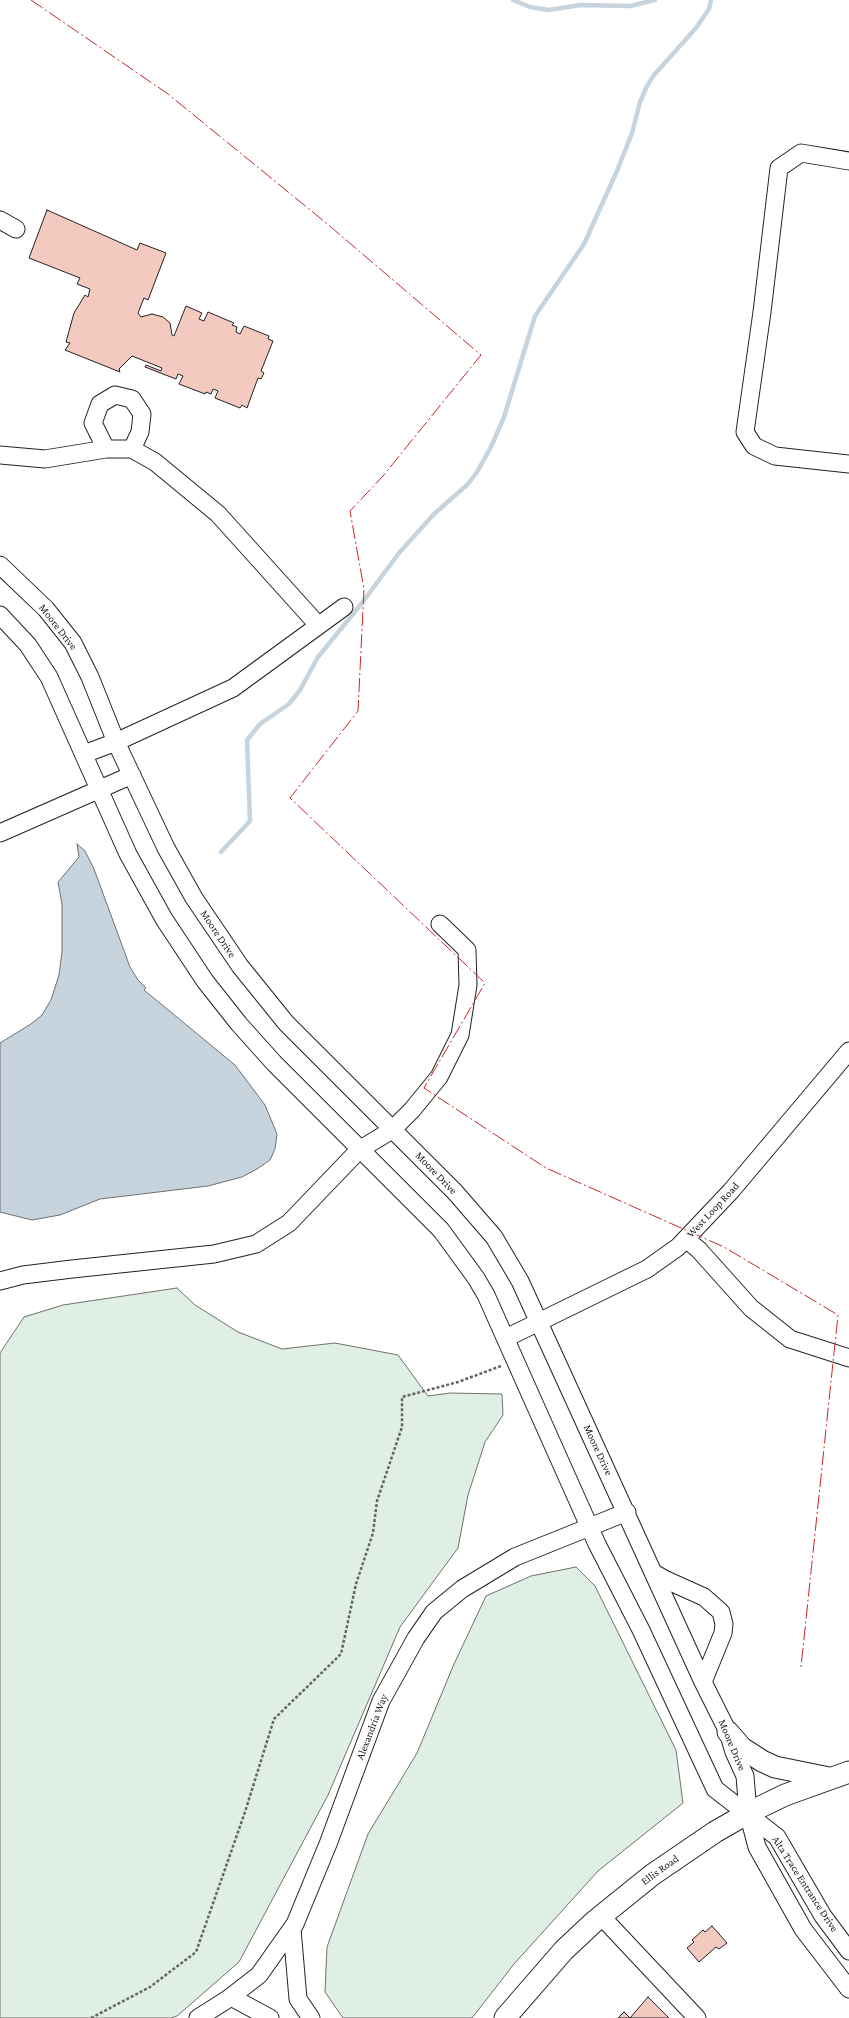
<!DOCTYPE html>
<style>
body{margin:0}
canvas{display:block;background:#fff}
</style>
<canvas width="849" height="2018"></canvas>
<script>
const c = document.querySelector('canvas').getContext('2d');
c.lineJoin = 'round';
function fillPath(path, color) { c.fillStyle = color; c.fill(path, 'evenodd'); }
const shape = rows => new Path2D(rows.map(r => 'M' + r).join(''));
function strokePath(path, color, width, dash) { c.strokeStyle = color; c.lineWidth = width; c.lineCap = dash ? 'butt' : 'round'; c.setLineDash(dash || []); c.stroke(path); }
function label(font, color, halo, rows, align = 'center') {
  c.font = font + ' "Crimson Pro",serif'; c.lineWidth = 3; c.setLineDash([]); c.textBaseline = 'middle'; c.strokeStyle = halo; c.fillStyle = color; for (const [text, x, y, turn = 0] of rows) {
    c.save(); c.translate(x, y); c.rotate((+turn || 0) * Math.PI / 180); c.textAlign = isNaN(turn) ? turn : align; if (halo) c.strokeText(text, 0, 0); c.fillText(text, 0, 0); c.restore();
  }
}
const green = shape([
 [177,1288,195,1305,238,1332,282,1349,335,1343,398,1355,428,1396,450,1393,502,1394,503,1415,485,1442,468,1495,458,1548,400,1627,328,1795,239,1962,177,2016,171,2018,0,2018,0,1353,24,1317,63,1305,177,1288],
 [576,1567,595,1586,676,1750,683,1803,598,1871,514,1964,472,2018,343,2018,325,1992,327,1947,368,1834,417,1753,454,1664,486,1596,531,1576,576,1567]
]);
fillPath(green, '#e0efe3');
strokePath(green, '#6f6f6f', 1);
const water = shape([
 [77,844,85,851,94,869,130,967,138,980,146,988,144,990,235,1065,265,1105,277,1134,275,1149,270,1160,257,1169,242,1177,208,1186,100,1199,60,1215,32,1220,0,1212,0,1043,31,1024,42,1015,51,1000,59,975,62,952,62,904,58,882,79,857,77,844]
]);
fillPath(water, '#c7d3dd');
strokePath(water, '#6f6f6f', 1);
strokePath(shape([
 [513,0,530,7,549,10,580,5,630,6,655,0],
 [221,852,250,821,247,740,260,724,289,704,300,690,318,657,362,603,399,553,434,514,468,484,477,472,491,447,504,417,535,316,584,244,617,171,632,133,640,102,647,86,654,75,696,28,709,9,711,0]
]), '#c7d3dd', 4.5);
const building = shape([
 [47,210,137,250,140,243,166,253,148,300,144,298,138,313,141,317,152,314,163,317,170,323,172,335,174,336,186,306,202,313,199,319,204,321,208,312,234,323,232,325,237,327,236,332,240,334,244,326,269,336,268,339,273,341,261,371,264,373,261,379,258,378,247,408,242,405,240,408,215,398,218,391,213,389,211,394,206,392,205,394,179,384,183,376,178,374,176,379,145,367,146,365,161,371,162,368,132,356,119,369,120,372,65,350,70,343,66,342,74,313,85,295,88,297,90,289,77,284,80,278,29,258,47,210],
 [712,1926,727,1943,719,1949,716,1947,699,1962,687,1948,694,1942,692,1940,703,1930,705,1932,712,1926],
 [648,1997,669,2018,630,2018,648,1997],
 [624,2012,630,2018,618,2018,624,2012]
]);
fillPath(building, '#f3c9c0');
strokePath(building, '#222', 1);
const minor = shape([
 [849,161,801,153,779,168,762,312,745,432,754,446,775,456,849,464],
 [0,220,16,229],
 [106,449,93,423,100,404,115,395,132,399,142,414,140,432,132,449],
 [0,455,45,459,106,449,132,449,155,462,218,514,318,625],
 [0,565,46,609,73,643,90,677,116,742,166,848,194,898,240,966,286,1023,455,1192,494,1237,520,1281,703,1682,728,1732,734,1752,745,1776,748,1813,757,1847,803,1929,849,1989],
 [0,615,28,645,49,677,128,854,164,919,205,981,239,1024,274,1063,441,1230,476,1278,486,1295,597,1544,641,1630,715,1789,777,1837,823,1916,849,1951],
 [84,754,116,742,233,688,344,607],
 [0,833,132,775],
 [686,1239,699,1250,751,1308,790,1339,849,1358],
 [0,1281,23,1275,72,1269,214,1254,256,1244,289,1223,359,1150,392,1130,412,1110,439,1077,460,1035,468,985,467,950,440,924],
 [506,1338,647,1269,678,1247,731,1191,849,1051],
 [654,1573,664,1579,704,1597,721,1612,724,1624,723,1633,703,1682],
 [601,1916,697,2018],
 [292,1929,298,1999,311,2018],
 [231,1997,270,2018],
 [198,2018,228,1999,259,1975,295,1924,328,1844,381,1701,416,1638,434,1612,462,1589,515,1557,627,1512]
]);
const major = shape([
 [728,1732,742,1748,762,1761,775,1767,829,1778],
 [505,2018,564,1950,595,1921,652,1875,715,1832,748,1813,785,1795,849,1772]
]);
strokePath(minor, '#222', 19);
strokePath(major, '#222', 23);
strokePath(shape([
 [91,2018,150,1987,196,1952,245,1812,274,1719,341,1654,356,1584,373,1533,377,1501,402,1427,402,1397,458,1382,501,1366]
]), '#646464', 2.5, [3, 2]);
strokePath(minor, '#fff', 17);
strokePath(major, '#fff', 21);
strokePath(shape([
 [31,0,168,94,325,222,481,355,383,476,350,511,364,589,358,711,290,798,485,983,424,1088,546,1168,724,1247,838,1315,801,1667]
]), '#c62828', 1, [14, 3, 2, 3]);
label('11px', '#222', '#fff', [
 ["Moore Drive",58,627,52],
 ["Moore Drive",218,934,56],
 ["Moore Drive",436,1173,46],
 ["West Loop Road",713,1210,-47],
 ["Moore Drive",598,1450,65],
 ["Alexandria Way",372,1727,-69],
 ["Moore Drive",732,1745,67],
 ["Ellis Road",660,1870,-36],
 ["Alta Trace Entrance Drive",805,1884,57]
]);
</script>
